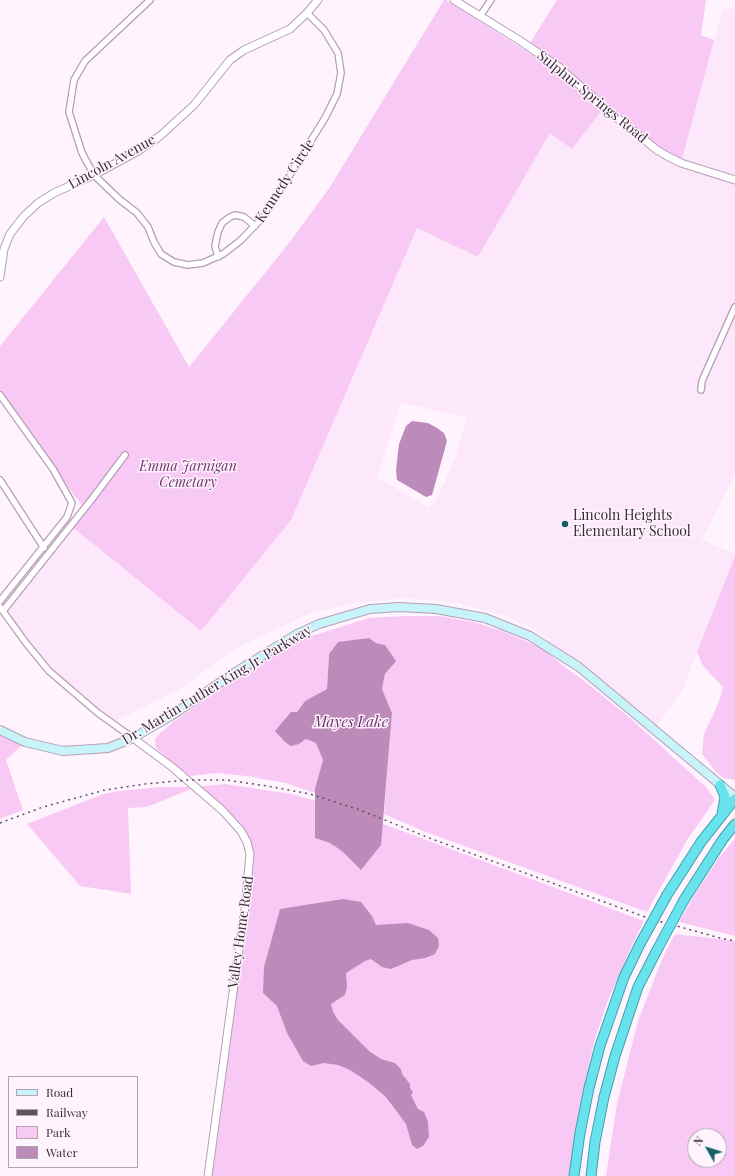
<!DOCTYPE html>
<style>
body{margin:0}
#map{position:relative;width:735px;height:1176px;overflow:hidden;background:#fff4fe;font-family:"Playfair Display",serif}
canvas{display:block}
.legend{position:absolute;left:8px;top:1076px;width:130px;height:92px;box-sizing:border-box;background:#fff4fe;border:1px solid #b0a5af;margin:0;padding:5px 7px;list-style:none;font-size:12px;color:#392f38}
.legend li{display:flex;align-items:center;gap:8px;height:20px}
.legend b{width:20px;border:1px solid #b0a5af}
.north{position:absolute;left:687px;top:1128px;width:40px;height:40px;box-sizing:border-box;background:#fff4fe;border:1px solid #b0a5af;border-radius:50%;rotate:309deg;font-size:11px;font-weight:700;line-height:16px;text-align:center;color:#392f38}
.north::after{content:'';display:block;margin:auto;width:14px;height:18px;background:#116167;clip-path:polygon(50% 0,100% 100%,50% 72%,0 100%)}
</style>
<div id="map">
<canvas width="735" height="1176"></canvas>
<ul class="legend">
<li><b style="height:5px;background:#c6f4f8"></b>Road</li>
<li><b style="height:5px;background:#5e545d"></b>Railway</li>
<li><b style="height:11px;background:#f8c9f5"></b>Park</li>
<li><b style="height:11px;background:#bd8bba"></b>Water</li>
</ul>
<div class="north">N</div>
</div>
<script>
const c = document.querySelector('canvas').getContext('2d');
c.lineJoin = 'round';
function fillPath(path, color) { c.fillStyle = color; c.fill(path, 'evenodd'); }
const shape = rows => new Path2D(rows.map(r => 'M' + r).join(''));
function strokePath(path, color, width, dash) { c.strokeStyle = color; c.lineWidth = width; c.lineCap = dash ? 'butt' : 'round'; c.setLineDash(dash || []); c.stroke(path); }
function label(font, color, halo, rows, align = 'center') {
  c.font = font + ' "Playfair Display",serif'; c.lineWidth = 3; c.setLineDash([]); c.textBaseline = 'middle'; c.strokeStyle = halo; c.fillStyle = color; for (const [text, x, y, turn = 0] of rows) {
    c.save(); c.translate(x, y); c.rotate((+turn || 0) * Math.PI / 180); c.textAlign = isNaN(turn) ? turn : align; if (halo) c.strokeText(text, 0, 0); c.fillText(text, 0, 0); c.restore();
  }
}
fillPath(shape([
 [735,8,735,474,702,540,735,554,735,556,683,689,654,730,537,631,505,616,461,604,408,598,356,603,311,613,235,649,180,689,116,721,78,693,47,666,3,611,71,526,201,631,417,228,478,257,550,132,572,149,604,106,681,162,714,40,723,10],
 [401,403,467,417,455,458,439,495,429,508,377,477]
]), '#fde8fb');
fillPath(shape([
 [444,0,446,0,534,56,602,110,572,149,550,133,478,257,417,228,291,520,201,631,71,526,85,509,53,469,0,395,0,346,104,217,189,367,289,243,330,187],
 [557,0,706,0,701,35,714,40,681,163,667,156,528,46],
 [735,556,735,780,723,778,716,772,702,754,704,734,718,704,723,687,703,666,697,652],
 [405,616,440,616,477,623,502,631,542,648,562,665,583,680,630,718,707,788,715,800,687,840,647,912,423,831,384,814,392,713,382,689,385,674,385,645,376,643,369,638,329,654,327,689,305,701,297,712,299,744,306,739,316,743,323,759,315,793,286,783,246,776,217,773,190,776,167,758,156,748,155,739,159,734,172,723,264,657,299,640,369,618],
 [0,730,25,742,6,760,23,810,0,819],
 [225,784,291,794,335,806,644,921,633,943,608,1000,594,1042,581,1102,569,1176,208,1176,250,854,241,831,196,787,147,807,128,808,131,894,80,886,27,824,103,794,120,791,160,787,195,787],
 [735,839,735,936,679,922,697,891,720,856],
 [675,934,735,941,735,1176,606,1176,617,1103,638,1021,663,957],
 [695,1136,719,1136,719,1160,695,1160]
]), '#f8c9f5');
fillPath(shape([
 [412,421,428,423,437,428,444,433,447,441,432,495,426,497,397,480,396,470,399,444,406,426],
 [369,638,376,643,385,645,396,661,385,674,382,689,392,713,381,845,361,870,342,851,330,843,315,838,315,789,323,760,316,743,306,739,299,744,291,746,285,742,275,731,291,712,297,712,305,701,327,689,329,654,338,642],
 [343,899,361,902,372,916,376,925,408,923,429,930,438,938,439,946,435,954,425,958,412,960,391,969,382,967,371,959,365,961,346,973,347,987,345,995,331,1004,333,1012,338,1020,369,1051,381,1059,395,1063,401,1069,402,1074,410,1084,410,1088,413,1092,411,1095,418,1109,424,1112,428,1122,429,1137,423,1146,417,1149,412,1145,406,1124,395,1109,385,1096,368,1082,350,1070,338,1065,324,1063,311,1066,303,1061,287,1033,277,1006,263,993,264,967,280,909]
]), '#bd8bba');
const minor = shape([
 [150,0,85,61,74,80,69,112,82,153,94,175,119,199,137,213,148,227,154,242,161,254,174,262,188,265,203,263,223,254,240,241,265,215,325,118,337,94,341,73,338,53,324,30,307,13],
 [480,16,491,0],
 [218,257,215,246,218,232,222,223,230,217,235,215,244,217,255,226],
 [701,390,702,381,735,307],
 [0,395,53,469,72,503,67,517,0,601],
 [0,480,44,548],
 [0,607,26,643,49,671,98,713,133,738],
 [3,611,92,499,125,455]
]);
const tertiary = shape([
 [454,0,519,40,560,68,612,114,657,150,667,156,681,163,735,180],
 [0,277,4,249,10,234,24,216,38,203,54,193,94,175,138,151,160,136,194,105,230,60,244,50,290,29,307,13,318,0],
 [133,738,172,767,222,810,241,831,247,842,250,854,245,909,242,926,208,1176]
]);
const secondary = shape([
 [0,730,25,742,63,751,108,748,133,738,171,716,234,673,297,634,319,624,370,609,399,607,436,609,485,618,530,636,579,667,735,797]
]);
const trunk = shape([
 [720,785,725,797,722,814],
 [667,895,701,842,735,799],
 [684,900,723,839,735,824],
 [574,1176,580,1133,589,1088,600,1046,624,977,640,944],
 [591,1176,595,1142,604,1097,615,1056,638,987,657,950]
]);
strokePath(minor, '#b79db5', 8);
strokePath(tertiary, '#b79db5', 9);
strokePath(secondary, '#b79db5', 10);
strokePath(trunk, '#3f9fab', 11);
strokePath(minor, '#fff', 5.5);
strokePath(tertiary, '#fff', 7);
strokePath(secondary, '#c6f4f8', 8);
strokePath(trunk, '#68e3ee', 9);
strokePath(shape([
 [0,823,43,807,105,790,145,784,187,780,226,780,267,786,310,794,360,810,432,839,648,918,720,938,735,941]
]), '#5e545d', 1.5, [2, 4]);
const trunkBridge = shape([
 [640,944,667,895],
 [657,950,684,900]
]);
strokePath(trunkBridge, '#3f9fab', 11, []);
strokePath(trunkBridge, '#68e3ee', 9);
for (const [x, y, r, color] of [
 [565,524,4,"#116167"]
]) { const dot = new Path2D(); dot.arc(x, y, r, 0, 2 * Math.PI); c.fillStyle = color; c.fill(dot); strokePath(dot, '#fff4fe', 1.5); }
label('14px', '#392f38', '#fff4fe', [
 ["Sulphur Springs Road",592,97,39],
 ["Lincoln Avenue",112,162,-29],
 ["Kennedy Circle",285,181,-57],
 ["Dr. Martin Luther King Jr. Parkway",217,685,-31],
 ["Valley Home Road",241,932,-82]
]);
label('italic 14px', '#71346f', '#fff4fe', [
 ["Emma Jarnigan",188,467],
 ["Cemetary",188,483]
]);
label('14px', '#392f38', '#fff4fe', [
 ["Lincoln Heights",573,516],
 ["Elementary School",573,532]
], 'left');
label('italic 15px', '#6e326d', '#fff4fe', [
 ["Mayes Lake",351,722]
]);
</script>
